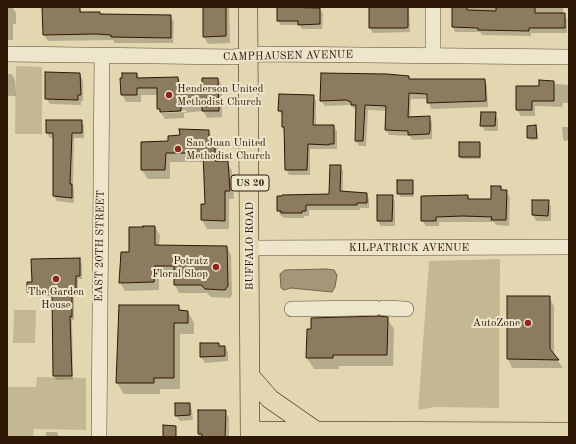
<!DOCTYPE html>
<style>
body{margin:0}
#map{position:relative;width:576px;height:444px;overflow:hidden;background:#e3d7b1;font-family:"Old Standard TT",serif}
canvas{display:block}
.frame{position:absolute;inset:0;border:8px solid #2d1806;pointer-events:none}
</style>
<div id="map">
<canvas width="576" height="444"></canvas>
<div class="frame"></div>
</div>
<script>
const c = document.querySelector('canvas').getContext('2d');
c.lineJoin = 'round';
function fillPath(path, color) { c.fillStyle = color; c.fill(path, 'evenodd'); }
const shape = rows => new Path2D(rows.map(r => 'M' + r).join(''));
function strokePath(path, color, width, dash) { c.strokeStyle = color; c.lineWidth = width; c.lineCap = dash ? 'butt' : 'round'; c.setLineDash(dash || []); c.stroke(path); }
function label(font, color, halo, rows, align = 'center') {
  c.font = font + ' "Old Standard TT",serif'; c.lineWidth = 4; c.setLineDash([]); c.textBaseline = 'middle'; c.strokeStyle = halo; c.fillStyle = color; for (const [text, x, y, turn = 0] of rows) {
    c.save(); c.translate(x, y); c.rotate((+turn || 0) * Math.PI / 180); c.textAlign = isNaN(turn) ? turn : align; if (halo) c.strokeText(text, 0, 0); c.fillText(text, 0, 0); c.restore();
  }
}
fillPath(shape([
 [16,66,42,67,42,134,15,134],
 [500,259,499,408,434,407,418,410,429,261],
 [14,310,36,310,35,343,13,343],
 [37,377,86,378,86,430,34,429,33,437,7,437,7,387,36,387]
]), '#c4b794');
const water = shape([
 [326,269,334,270,337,275,335,287,332,292,291,288,284,290,281,288,280,274,285,270,326,269]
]);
fillPath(water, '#a59677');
strokePath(water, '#75644a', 1);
fillPath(shape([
 [47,7,79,7,83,14,170,16,174,22,173,43,115,43,113,40,48,41,44,35],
 [204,7,229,7,230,43,208,44,204,37],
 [278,7,318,7,318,9,320,9,323,14,322,29,302,29,300,25,281,25,278,21],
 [370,7,409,7,410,32,373,33,370,28],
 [453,7,563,7,563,14,567,19,567,33,531,33,531,36,482,35,480,32,455,32,453,27],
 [7,8,13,8,16,13,16,24,13,24,13,40,7,40],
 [7,74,12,74,15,80,16,96,7,96],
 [79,74,83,80,83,101,81,101,81,105,50,104,46,98],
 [137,74,139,79,178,78,183,90,203,91,218,79,222,86,222,117,207,118,203,111,184,113,184,118,165,119,161,113,186,112,186,110,161,111,161,113,158,108,158,95,141,95,141,102,126,102,122,95,121,79],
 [322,74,409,77,410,80,484,80,487,86,488,107,431,109,428,99,411,99,410,118,429,117,432,122,432,139,412,140,410,136,389,135,386,130,387,111,368,110,366,146,359,146,356,141,356,110,350,105,325,106,321,101],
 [553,82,555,84,569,85,569,103,563,103,562,107,535,106,535,116,521,116,517,110,540,87],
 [313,96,316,101,316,126,333,126,337,131,337,149,310,149,310,175,289,175,286,169,283,117,280,111],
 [495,113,498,119,498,131,485,131,481,125],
 [81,121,84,126,84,138,74,138,73,187,74,190,74,203,57,201,54,196,54,138,50,138,47,133],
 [536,126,538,140,530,140,528,138],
 [562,127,569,127,569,140,564,141,563,138],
 [208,131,220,151,219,162,227,162,232,171,234,199,229,199,229,229,207,229,202,220,202,205,206,205,204,162,170,162,170,179,148,179,142,170,169,142],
 [480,143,481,159,461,159,460,157],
 [340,166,343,171,343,192,366,194,369,199,369,208,360,208,360,210,309,210,309,216,304,216,304,218,285,218,281,216,278,211,330,195],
 [398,181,412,181,414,197,400,197],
 [501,187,510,197,509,226,496,225,494,222,439,222,439,226,426,226,422,220,468,196,470,200,492,200],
 [392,196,395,202,395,226,381,226,378,221],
 [533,201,548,201,551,207,551,221,536,221,533,215],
 [155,227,160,235,159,246,227,247,231,255,232,295,230,298,211,297,207,293,179,293,175,285,175,274,159,274,159,290,125,291,120,282,130,253],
 [79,259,82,264,82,279,78,279,78,296,74,296,74,320,72,320,73,379,56,380,54,375,53,296,31,296,28,292,28,283,33,283],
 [508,297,549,297,554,306,554,355,563,368,512,368,508,359],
 [179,306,182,312,188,312,194,323,194,334,180,334,180,389,160,389,160,394,124,394,117,383],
 [387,318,394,329,393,366,339,366,339,369,314,369,307,358],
 [201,344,218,344,220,347,225,347,228,352,228,361,205,363,201,357],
 [189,404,192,410,193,420,180,421,176,415],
 [199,411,225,411,229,418,229,437,199,437],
 [46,432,57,432,59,437,46,437]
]), '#0003');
const building = shape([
 [42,7,80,7,80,12,100,12,100,14,171,15,171,38,111,37,111,35,96,34,43,35,42,7],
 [203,7,226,7,226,36,203,37,203,7],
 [277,7,320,8,320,24,298,25,298,21,277,21,277,7],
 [369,7,408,7,408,27,406,28,369,28,369,7],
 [452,7,467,7,467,10,496,11,496,7,535,7,535,13,565,13,565,28,529,28,529,31,478,30,478,28,452,27,452,7],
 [45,72,80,73,81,95,78,95,78,100,45,99,45,72],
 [122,73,137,73,137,78,178,77,179,86,181,86,181,89,202,90,202,78,218,78,219,111,202,111,202,104,181,106,181,111,160,112,160,109,157,109,157,88,137,88,137,95,121,95,120,78,122,78,122,73],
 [321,73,387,74,409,76,409,79,485,79,486,101,427,103,427,94,409,93,408,117,430,116,430,131,429,134,408,135,408,131,385,130,386,106,365,105,363,141,355,141,356,105,351,105,351,102,346,100,320,101,321,73],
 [539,80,554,81,554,101,532,101,532,110,516,110,516,86,539,86,539,80],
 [279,94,314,95,313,125,334,125,334,144,329,144,329,145,308,144,307,170,285,170,284,127,282,127,282,111,278,111,279,94],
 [481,112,496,112,495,126,480,126,481,112],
 [46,120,82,120,82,133,72,133,70,184,72,184,72,198,53,196,53,133,46,133,46,120],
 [536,125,537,138,527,138,527,126,536,125],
 [179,129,209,130,209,141,215,141,215,161,228,161,230,191,225,191,225,221,201,220,201,204,205,204,203,153,166,153,165,170,141,170,141,142,168,141,168,136,180,135,179,129],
 [459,142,480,142,480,157,459,157,459,142],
 [330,165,341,165,340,191,367,193,367,203,357,203,357,205,306,205,306,211,302,211,302,213,281,213,281,211,277,211,277,196,282,196,282,195,329,194,330,165],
 [397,180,413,180,413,194,397,194,397,180],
 [491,186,501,186,501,190,507,190,506,220,491,220,492,217,463,216,436,217,436,221,421,221,421,196,468,195,468,199,491,199,491,186],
 [377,195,393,195,392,221,377,221,377,195],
 [532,200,549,200,548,216,532,215,532,200],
 [143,226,155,226,155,245,227,246,228,286,225,290,205,289,201,285,174,285,174,266,155,266,154,282,119,283,121,252,129,252,129,227,144,227,143,226],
 [80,258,80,276,76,276,76,292,72,292,72,317,70,316,72,376,53,376,52,292,27,292,27,282,32,282,31,259,80,258],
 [507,296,550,296,550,349,559,360,507,359,507,296],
 [119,305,179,305,179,310,188,311,188,323,174,323,174,378,154,378,154,383,116,383,119,305],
 [379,316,388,317,387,355,333,355,333,358,306,358,307,329,311,329,311,318,379,316],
 [200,343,219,343,219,346,225,346,225,356,200,357,200,343],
 [175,403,190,403,190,415,175,416,175,403],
 [198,410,226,410,225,437,202,437,202,434,198,434,198,410],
 [163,425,176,426,176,437,163,437,163,425]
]);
fillPath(building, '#8c7b5f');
strokePath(building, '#2d1806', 1);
const minor = shape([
 [433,7,433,55],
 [7,54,233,57,262,54,569,57],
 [250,248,569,247],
 [383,308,406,309],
 [292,309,375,308],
 [99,437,102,55]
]);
const major = shape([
 [248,7,250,437],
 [250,376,270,399,316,431],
 [250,431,569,432]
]);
strokePath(minor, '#5a4831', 16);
strokePath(major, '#2d1806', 20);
strokePath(minor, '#ede5cc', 15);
strokePath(major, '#e3d7b1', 19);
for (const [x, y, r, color] of [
 [169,95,4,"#8f2418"],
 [178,149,4,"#8f2418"],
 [216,267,4,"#8f2418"],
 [56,279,4,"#8f2418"],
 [528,323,4,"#8f2418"]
]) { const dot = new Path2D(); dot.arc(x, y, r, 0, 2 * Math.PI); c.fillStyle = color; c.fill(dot); strokePath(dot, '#ede5cc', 1.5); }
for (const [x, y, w] of [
 [250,183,38]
]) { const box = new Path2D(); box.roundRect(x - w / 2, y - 8, w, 16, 3); c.fillStyle = '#ede5cc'; c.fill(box); strokePath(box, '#2d1806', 1); }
label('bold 10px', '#2d1806', null, [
 ["US 20",250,183]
]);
label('11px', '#2d1806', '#ede5cc', [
 ["CAMPHAUSEN AVENUE",288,56,-1],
 ["EAST 20TH STREET",100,246,-89],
 ["BUFFALO ROAD",250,246,-90],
 ["KILPATRICK AVENUE",409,248]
]);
label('11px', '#2d1806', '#ede5cc', [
 ["Henderson United",177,89],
 ["Methodist Church",177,102],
 ["San Juan United",186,143],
 ["Methodist Church",186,156],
 ["Potratz",208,261,"right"],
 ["Floral Shop",208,274,"right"],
 ["The Garden",56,292,"center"],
 ["House",56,305,"center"],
 ["AutoZone",520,323,"right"]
], 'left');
</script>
